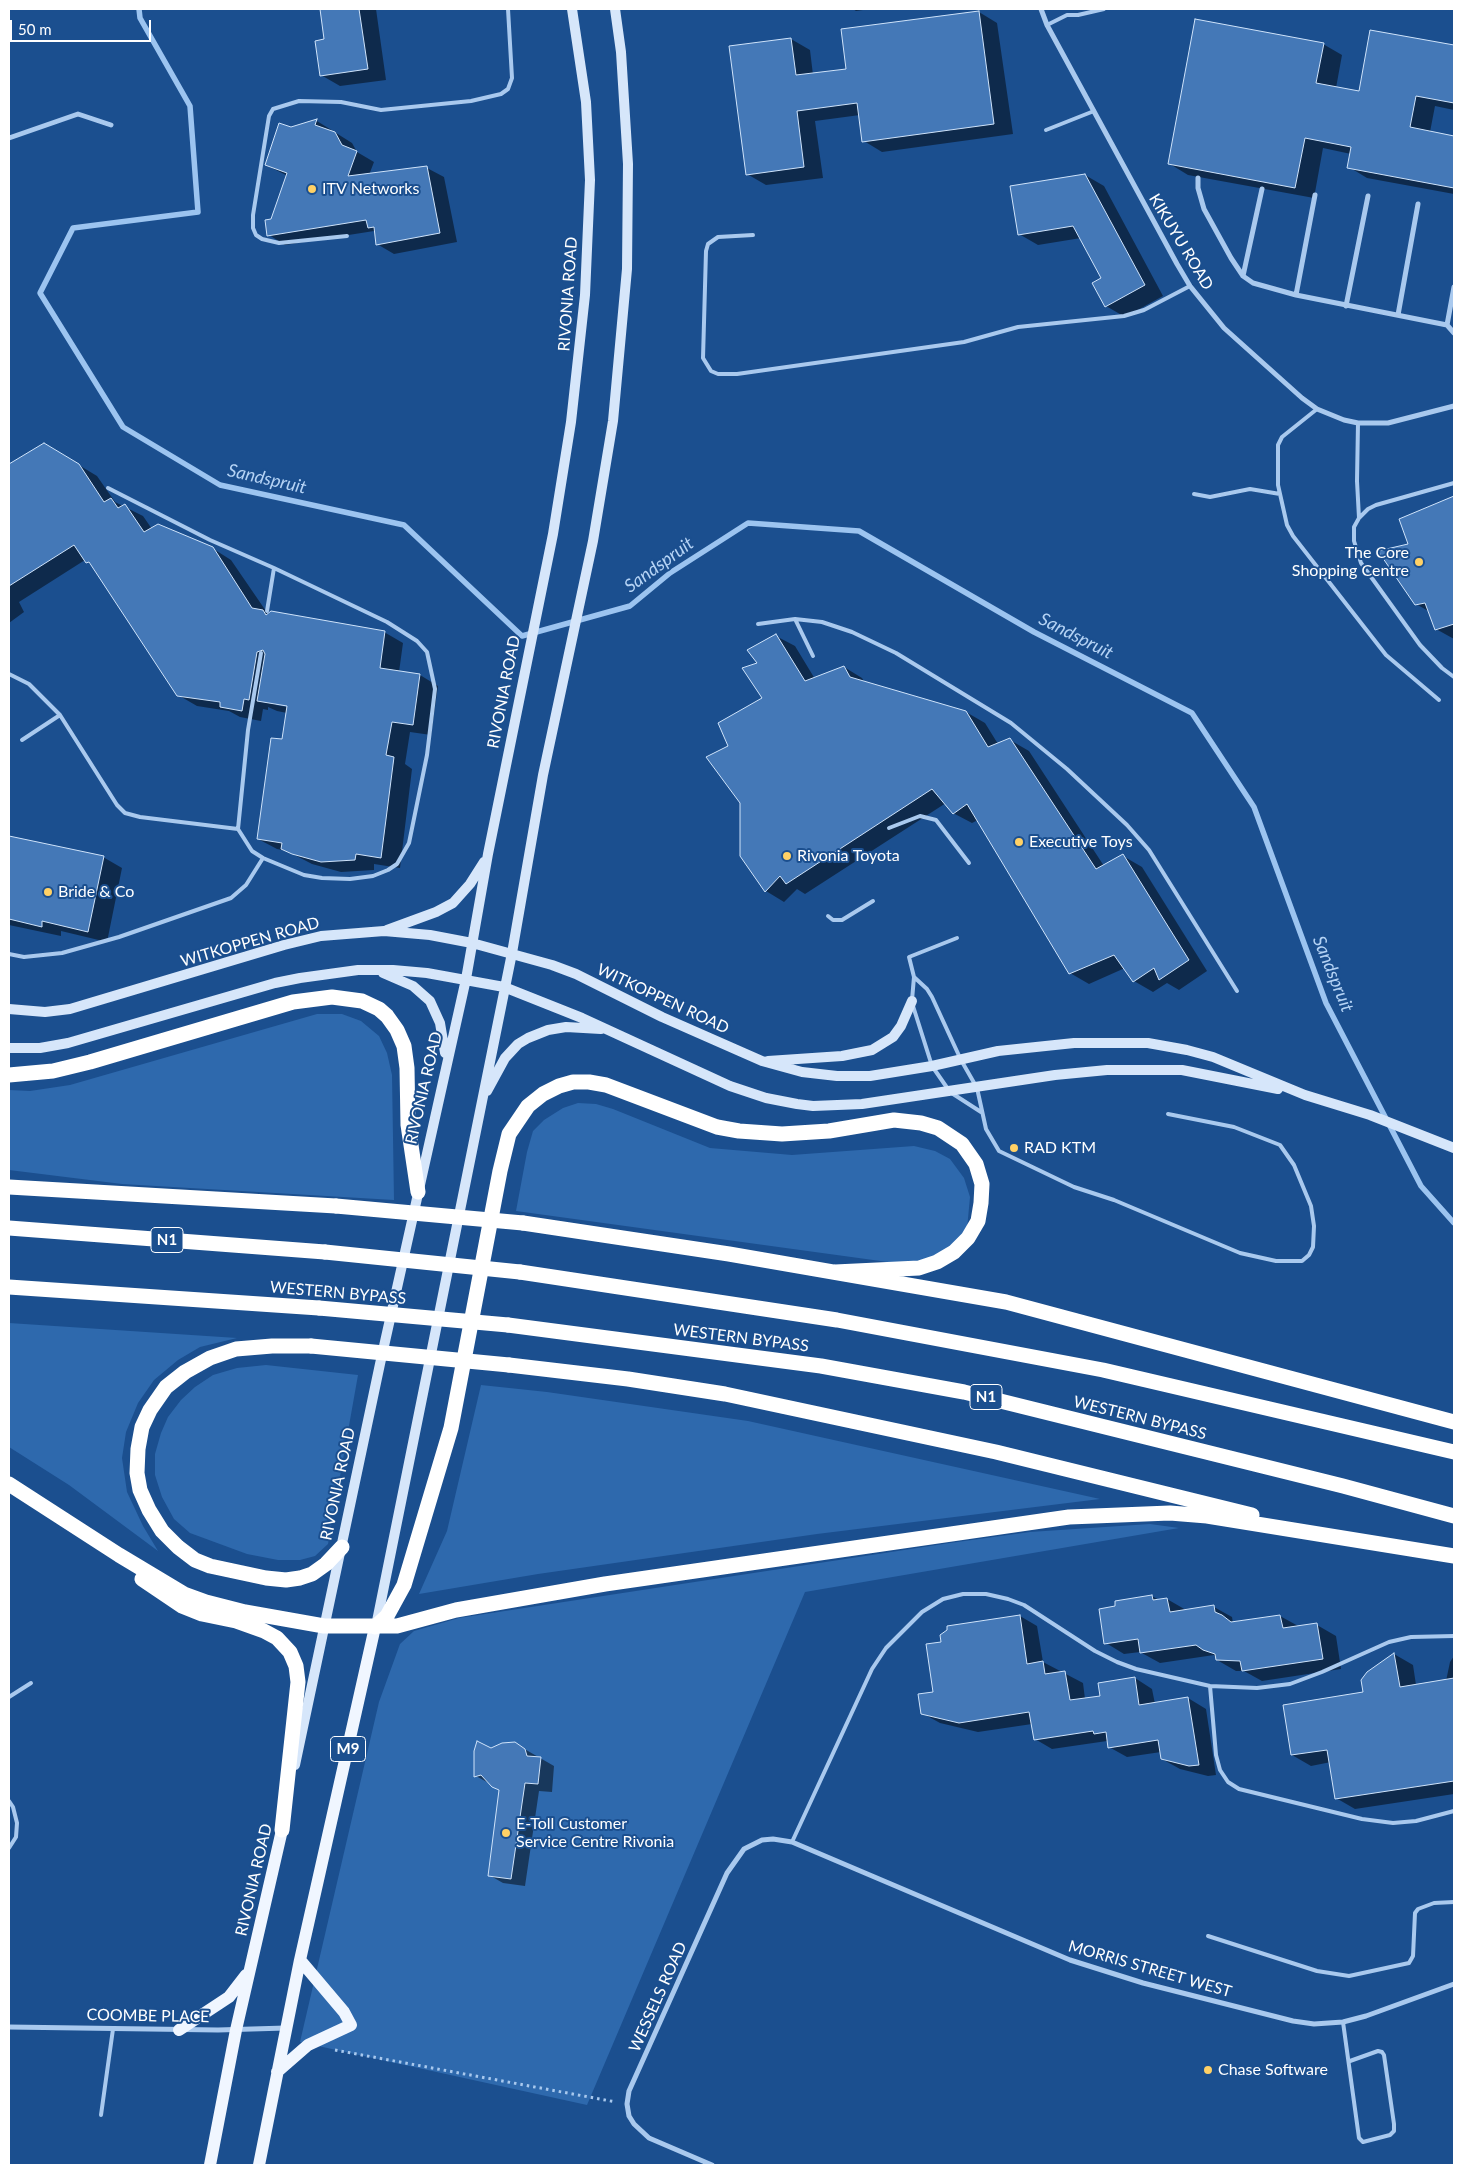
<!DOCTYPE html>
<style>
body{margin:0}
#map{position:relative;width:1463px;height:2174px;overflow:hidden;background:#1b4f8f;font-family:Lato,sans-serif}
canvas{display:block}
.frame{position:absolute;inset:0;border:10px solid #fff;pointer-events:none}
.scale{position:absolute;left:10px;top:20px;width:141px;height:22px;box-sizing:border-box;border:2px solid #fff;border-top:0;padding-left:6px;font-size:15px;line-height:18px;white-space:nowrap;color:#fff;-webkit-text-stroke:4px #1b4f8f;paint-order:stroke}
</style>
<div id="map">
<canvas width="1463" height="2174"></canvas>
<div class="frame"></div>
<div class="scale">50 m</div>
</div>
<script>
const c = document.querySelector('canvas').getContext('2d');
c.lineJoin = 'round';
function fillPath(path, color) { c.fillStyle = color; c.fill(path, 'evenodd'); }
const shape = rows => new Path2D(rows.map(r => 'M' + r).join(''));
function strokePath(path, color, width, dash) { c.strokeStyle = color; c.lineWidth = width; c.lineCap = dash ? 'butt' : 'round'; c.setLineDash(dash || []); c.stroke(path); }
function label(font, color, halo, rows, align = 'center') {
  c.font = font + ' Lato,sans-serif'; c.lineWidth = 4; c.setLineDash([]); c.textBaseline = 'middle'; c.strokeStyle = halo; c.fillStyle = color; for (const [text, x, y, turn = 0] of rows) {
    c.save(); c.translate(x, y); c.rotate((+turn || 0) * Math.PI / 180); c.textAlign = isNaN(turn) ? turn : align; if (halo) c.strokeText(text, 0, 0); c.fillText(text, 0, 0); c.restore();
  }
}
fillPath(shape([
 [317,1014,342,1014,361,1021,379,1036,387,1053,392,1075,394,1200,122,1184,9,1170,9,1090,30,1091,70,1085],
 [578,1103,596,1104,613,1109,710,1148,792,1155,914,1146,935,1151,950,1159,964,1178,970,1197,967,1229,958,1242,923,1264,895,1263,516,1211,527,1152,533,1131,544,1120,563,1108],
 [9,1323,237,1338,200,1347,178,1360,154,1380,138,1403,126,1432,122,1458,127,1492,143,1526,158,1551,69,1485,9,1447],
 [266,1365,358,1375,328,1544,315,1556,300,1560,278,1560,247,1554,190,1533,174,1519,162,1497,155,1475,155,1454,161,1433,168,1417,181,1400,195,1387,213,1375,237,1368],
 [481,1385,547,1392,748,1421,1100,1499,817,1534,538,1574,419,1594,447,1531],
 [1150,1524,1179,1528,805,1592,587,2105,300,2042,379,1702,400,1644,414,1631,459,1618,950,1543,1030,1532]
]), '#2e69ad');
fillPath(shape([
 [321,9,376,9,386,80,340,86,321,75,326,41],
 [853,9,870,9,856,11],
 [979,12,997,23,1013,134,882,152,864,141,860,115,815,121,823,178,766,185,747,174,730,47,791,39,810,50,813,75,848,70],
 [1371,31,1454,47,1454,110,1435,106,1430,132,1454,137,1454,194,1367,178,1349,167,1351,154,1323,148,1314,198,1188,175,1170,164,1323,44,1342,55,1336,88,1360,92],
 [317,121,352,143,357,152,374,162,369,175,427,168,444,177,457,242,394,254,377,244,374,231,285,245,269,235,288,176,266,165,291,128],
 [1085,175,1104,186,1163,296,1125,317,1106,306,1103,279,1081,238,1038,245,1019,234],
 [44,444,97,476,115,502,143,516,152,529,212,548,231,560,268,614,384,632,403,643,399,672,420,675,438,686,431,735,410,732,405,764,412,769,400,868,374,864,374,870,341,872,312,864,287,851,277,849,258,839,283,741,287,713,277,711,268,707,268,710,263,709,261,721,240,717,229,711,197,706,178,695,93,566,85,560,19,602,24,612,9,623,9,466],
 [276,703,293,705,293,708,276,705],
 [1454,497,1454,639,1436,629,1430,612,1416,604,1409,545,1401,520],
 [776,636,795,646,815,679,844,667,862,678,865,683,966,712,985,723,998,744,1010,740,1029,751,1104,866,1123,856,1142,867,1207,971,1179,990,1167,983,1153,992,1134,981,1125,968,1089,984,1070,973,978,820,972,823,953,813,946,803,805,894,797,889,784,902,766,891,741,803,730,746,764,698,759,664],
 [9,837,103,857,122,868,107,942,61,931,61,936,9,925],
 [1152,1596,1159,1600,1167,1599,1186,1610,1214,1607,1232,1617,1233,1623,1280,1616,1300,1627,1317,1625,1336,1636,1341,1669,1262,1681,1244,1671,1236,1671,1217,1660,1214,1655,1160,1663,1140,1652,1124,1654,1106,1643,1117,1607],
 [1020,1616,1037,1626,1043,1662,1083,1683,1085,1699,1102,1697,1135,1678,1152,1689,1155,1704,1188,1698,1206,1709,1216,1775,1208,1776,1180,1769,1162,1759,1161,1752,1127,1757,1109,1747,1107,1741,1052,1749,1035,1739,1032,1724,978,1732,940,1723,922,1713,935,1693,943,1643],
 [1394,1654,1413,1665,1416,1685,1446,1681,1450,1662,1454,1656,1454,1794,1355,1809,1336,1798,1331,1762,1311,1766,1292,1755,1364,1693,1368,1673],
 [514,1743,554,1766,552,1792,539,1791,525,1886,503,1883,489,1875,501,1790,476,1776,491,1749]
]), '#0007');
strokePath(shape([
 [139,9,140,18,190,106,198,212,73,228,40,293,123,427,220,485,404,525,522,636,630,606,670,573,748,523,859,531,1034,632,1192,713,1254,807,1326,1003,1421,1186,1454,1223]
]), '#9cc4f0', 5.5);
const building = shape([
 [320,9,359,9,368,69,320,76,315,41,324,39,320,9],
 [979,11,994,124,862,142,857,103,797,111,804,167,746,175,729,46,791,38,796,75,846,69,841,29,979,11],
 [1195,19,1324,43,1316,83,1359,91,1370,30,1454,45,1454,103,1416,96,1410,127,1454,136,1454,188,1347,168,1351,147,1305,138,1295,188,1168,164,1195,19],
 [317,119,315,125,335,132,342,145,357,151,348,176,427,166,440,233,376,245,374,227,368,228,366,220,267,236,265,220,271,219,287,173,265,165,279,123,291,127,317,119],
 [1085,174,1145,285,1105,307,1092,283,1101,278,1073,226,1018,235,1010,186,1085,174],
 [44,443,79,464,104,502,111,498,118,508,125,504,144,532,158,524,213,547,252,608,263,610,266,615,271,611,385,631,380,668,420,674,413,725,392,722,386,755,394,757,381,858,356,854,355,860,321,862,292,854,281,849,282,843,257,839,271,738,282,739,287,706,257,701,265,654,263,650,257,652,249,700,244,699,242,711,220,707,220,702,177,696,89,562,86,563,74,545,9,586,9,464,44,443],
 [1454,496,1454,624,1435,630,1425,603,1415,605,1378,551,1408,544,1399,519,1454,496],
 [776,634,805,681,844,666,850,677,966,711,988,747,1010,738,1096,869,1123,854,1189,960,1159,980,1154,968,1133,982,1114,955,1069,974,967,804,953,814,932,789,786,884,780,876,765,892,740,856,740,803,706,757,728,746,718,723,762,698,742,668,757,663,747,650,776,634],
 [9,836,104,856,88,932,42,921,42,927,9,919,9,836],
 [1152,1595,1153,1600,1167,1598,1170,1612,1214,1605,1215,1612,1222,1615,1231,1622,1280,1615,1283,1628,1317,1623,1323,1659,1242,1671,1240,1661,1216,1660,1215,1654,1203,1650,1196,1645,1140,1653,1138,1639,1104,1644,1099,1609,1115,1606,1115,1601,1152,1595],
 [1020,1615,1027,1664,1043,1661,1045,1674,1065,1671,1070,1700,1100,1696,1098,1683,1135,1677,1139,1705,1188,1697,1199,1765,1189,1766,1161,1759,1158,1740,1108,1748,1106,1732,1094,1734,1093,1731,1034,1740,1029,1712,959,1723,921,1714,918,1694,933,1692,926,1644,941,1642,940,1635,947,1630,947,1626,1020,1615],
 [1394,1653,1400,1687,1454,1678,1454,1781,1335,1799,1327,1750,1291,1755,1283,1705,1363,1692,1361,1680,1367,1672,1394,1653],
 [477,1741,491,1748,502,1743,515,1742,525,1749,527,1756,541,1757,538,1784,525,1783,511,1879,488,1876,499,1790,492,1787,481,1775,474,1777,474,1751,477,1741]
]);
fillPath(building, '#4478b7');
strokePath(building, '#cfe3fa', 1);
strokePath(shape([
 [335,2050,616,2102]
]), '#a9c9ee', 3, [2.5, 4]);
strokePath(shape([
 [1047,25,1067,15,1078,15,1104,9],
 [1046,130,1094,111],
 [753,235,718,237,708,244,706,251,703,358,711,371,718,374,737,374,964,342,1018,327,1124,316,1144,310,1190,286],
 [347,236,279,243,262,239,256,235,253,228,253,215,269,116,273,109,299,101,341,102,381,110,471,101,501,94,508,89,512,78,508,9],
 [1317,409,1282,437,1278,445,1278,485,1287,525,1293,536,1386,655,1439,700],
 [1358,423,1357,481,1359,518],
 [1454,483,1376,505,1368,509,1359,518,1354,527,1354,541,1361,563,1420,645,1442,668,1454,677],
 [108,488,210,540,274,568,267,611],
 [1194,494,1210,497,1250,489,1280,494],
 [795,619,813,656],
 [758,624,795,619,822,622,852,632,896,653,1011,723,1067,769,1127,825,1149,850,1237,991],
 [9,674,29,684,60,715,117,805,125,813,140,817,238,829,248,730,261,653],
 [22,740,60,715],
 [889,828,920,816,936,820,969,863],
 [238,829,252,851,263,858,304,875,322,878,350,879,373,876,388,870,397,864,409,843,427,755,435,689,427,652,417,641,387,622,274,568],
 [828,916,833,920,842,920,873,901],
 [9,954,24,957,62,953,119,937,231,898,246,885,263,858],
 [914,977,927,989,932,997,961,1060,977,1088,986,1129,999,1151,1074,1187,1114,1200,1240,1253,1276,1261,1302,1261,1309,1255,1313,1247,1314,1226,1311,1206,1294,1165,1280,1145,1234,1127,1168,1114],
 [912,1000,914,977,909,957,957,938],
 [913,1006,932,1066,950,1092,981,1112],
 [1210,1686,1216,1755,1220,1770,1228,1782,1239,1789,1362,1819,1393,1823,1416,1821,1454,1811],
 [9,1697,31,1683],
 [9,1801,13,1807,17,1823,16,1837,9,1848],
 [792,1842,872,1669,886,1648,922,1612,943,1599,963,1594,986,1594,1008,1599,1024,1605,1095,1651,1117,1662,1136,1669,1210,1686,1257,1688,1290,1684,1322,1672,1389,1642,1411,1637,1454,1636],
 [1208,1936,1317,1971,1349,1976,1409,1963,1413,1956,1415,1913,1418,1909,1434,1903,1454,1902],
 [1343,2022,1359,2138,1363,2142,1390,2135,1394,2131,1394,2124,1384,2055,1382,2052,1378,2051,1350,2061],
 [101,2115,113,2029]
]), '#a9c9ee', 4);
strokePath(shape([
 [1041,9,1047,25,1177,264,1190,286,1224,328,1302,398,1317,409,1344,420,1358,423,1388,423,1454,406],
 [9,138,78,114,111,125],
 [1198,178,1198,188,1204,209,1231,258,1243,276,1253,283,1296,295,1447,325,1454,333],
 [1243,276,1262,189],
 [1296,295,1315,195],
 [1346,306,1368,196],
 [1398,315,1418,204],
 [1447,325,1454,287],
 [9,2027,218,2030,286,2028],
 [712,2165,649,2138,634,2124,629,2116,627,2104,629,2091,727,1873,744,1849,762,1840,773,1839,792,1842,1070,1960,1143,1983,1293,2021,1314,2024,1343,2022,1366,2016,1454,1984]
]), '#a9c9ee', 5);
strokePath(shape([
 [387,930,436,912,453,903,470,884,484,862],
 [383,973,413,986,430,1001,440,1023,445,1053],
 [9,1009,45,1012,70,1009,284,945,321,936,384,931,430,935,472,943,552,965,576,974,662,1017,762,1061,802,1072,837,1076,870,1076,932,1066,998,1051,1074,1043,1148,1043,1187,1050,1213,1057,1305,1095,1370,1115,1454,1148],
 [9,1048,40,1048,68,1043,275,983,300,978,358,970,393,970,427,973,504,987,582,1018,730,1086,766,1098,797,1104,813,1106,862,1104,1055,1075,1107,1070,1182,1070,1278,1089],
 [768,1061,842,1056,872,1050,893,1037,901,1026,912,1001],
 [487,1091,505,1058,518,1044,528,1038,548,1030,566,1027,601,1029],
 [376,1626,512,953,543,775,593,541,613,421,627,269,628,164,621,52,615,9],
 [295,1765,380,1364,466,979,488,854,553,534,571,422,585,295,590,180,586,102,572,9]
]), '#d6e6fa', 10);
strokePath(shape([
 [179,2030,229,1997,246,1975],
 [277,2072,308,2045,351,2025,344,2012,300,1960],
 [210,2165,236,2030,282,1830],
 [259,2165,300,1960,375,1627]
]), '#f0f6ff', 12);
strokePath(shape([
 [9,1075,53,1071,90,1062,293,1002,332,997,362,1001,379,1009,387,1016,397,1030,404,1046,407,1068,408,1125,418,1192],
 [9,1187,336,1206],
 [523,1223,729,1254,1006,1302,1454,1422],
 [9,1228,325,1252],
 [520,1272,837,1320,1103,1370,1454,1452],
 [9,1287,319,1308],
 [508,1325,821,1366,964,1392,1343,1486,1454,1516],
 [311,1346,272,1346,236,1349,210,1358,185,1372,166,1387,150,1410,142,1427,138,1449,137,1473,140,1490,149,1510,162,1531,178,1547,195,1560,210,1566,266,1578,286,1580,300,1578,312,1574,326,1564,342,1547],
 [509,1365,628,1379,725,1394,996,1452,1252,1515],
 [9,1484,119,1555,184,1594,206,1602,245,1612,324,1626,397,1626,456,1610,605,1584,1069,1517,1170,1513,1207,1516,1454,1556],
 [142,1579,182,1606,202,1614,236,1621,264,1631,277,1638,290,1652,296,1666,298,1682,282,1830],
 [375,1627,387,1616,404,1585,451,1428,500,1171,509,1134,528,1106,543,1094,559,1086,573,1082,589,1082,606,1085,717,1127,739,1131,782,1134,829,1131,894,1120,921,1123,938,1128,962,1144,976,1164,982,1184,981,1203,978,1221,968,1238,954,1252,937,1262,919,1268,835,1272]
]), '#fff', 15);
strokePath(shape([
 [336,1206,523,1223],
 [325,1252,520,1272],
 [319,1308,508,1325],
 [311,1346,509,1365]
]), '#fff', 15);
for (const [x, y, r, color] of [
 [312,189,5,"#ffd166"],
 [1419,562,5,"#ffd166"],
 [1019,842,5,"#ffd166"],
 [787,856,5,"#ffd166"],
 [48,892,5,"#ffd166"],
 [1014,1148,5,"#ffd166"],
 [506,1833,5,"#ffd166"],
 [1208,2070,5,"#ffd166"]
]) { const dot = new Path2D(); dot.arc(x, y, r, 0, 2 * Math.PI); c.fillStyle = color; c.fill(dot); strokePath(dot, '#1b4f8f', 2); }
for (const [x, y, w] of [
 [167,1240,32],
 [986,1397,32],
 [348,1749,35]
]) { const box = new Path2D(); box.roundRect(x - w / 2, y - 12.5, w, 25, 4); c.fillStyle = '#1b4f8f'; c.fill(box); strokePath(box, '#fff', 1); }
label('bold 15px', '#fff', null, [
 ["N1",167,1240],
 ["N1",986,1397],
 ["M9",348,1749]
]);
label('16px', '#fff', '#1b4f8f', [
 ["ITV Networks",322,189],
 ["The Core",1409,553,"right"],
 ["Shopping Centre",1409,571,"right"],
 ["Executive Toys",1029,842],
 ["Rivonia Toyota",797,856],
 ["Bride & Co",58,892],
 ["RAD KTM",1024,1148],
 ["E-Toll Customer",516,1824],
 ["Service Centre Rivonia",516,1842],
 ["Chase Software",1218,2070]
], 'left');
label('16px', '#fff', '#1b4f8f', [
 ["KIKUYU ROAD",1181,242,59],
 ["RIVONIA ROAD",568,294,-86],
 ["RIVONIA ROAD",504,692,-79],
 ["WITKOPPEN ROAD",250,942,-16],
 ["WITKOPPEN ROAD",663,999,25],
 ["RIVONIA ROAD",424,1088,-77],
 ["WESTERN BYPASS",338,1293,5],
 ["WESTERN BYPASS",741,1338,7],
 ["WESTERN BYPASS",1140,1418,14],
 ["RIVONIA ROAD",338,1484,-78],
 ["RIVONIA ROAD",254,1880,-77],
 ["MORRIS STREET WEST",1150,1969,16],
 ["WESSELS ROAD",658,1997,-66],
 ["COOMBE PLACE",148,2016,1]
]);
label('italic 18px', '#b5d3f5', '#1b4f8f', [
 ["Sandspruit",267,479,13],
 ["Sandspruit",659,565,-36],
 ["Sandspruit",1076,636,27],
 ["Sandspruit",1333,974,68]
]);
</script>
